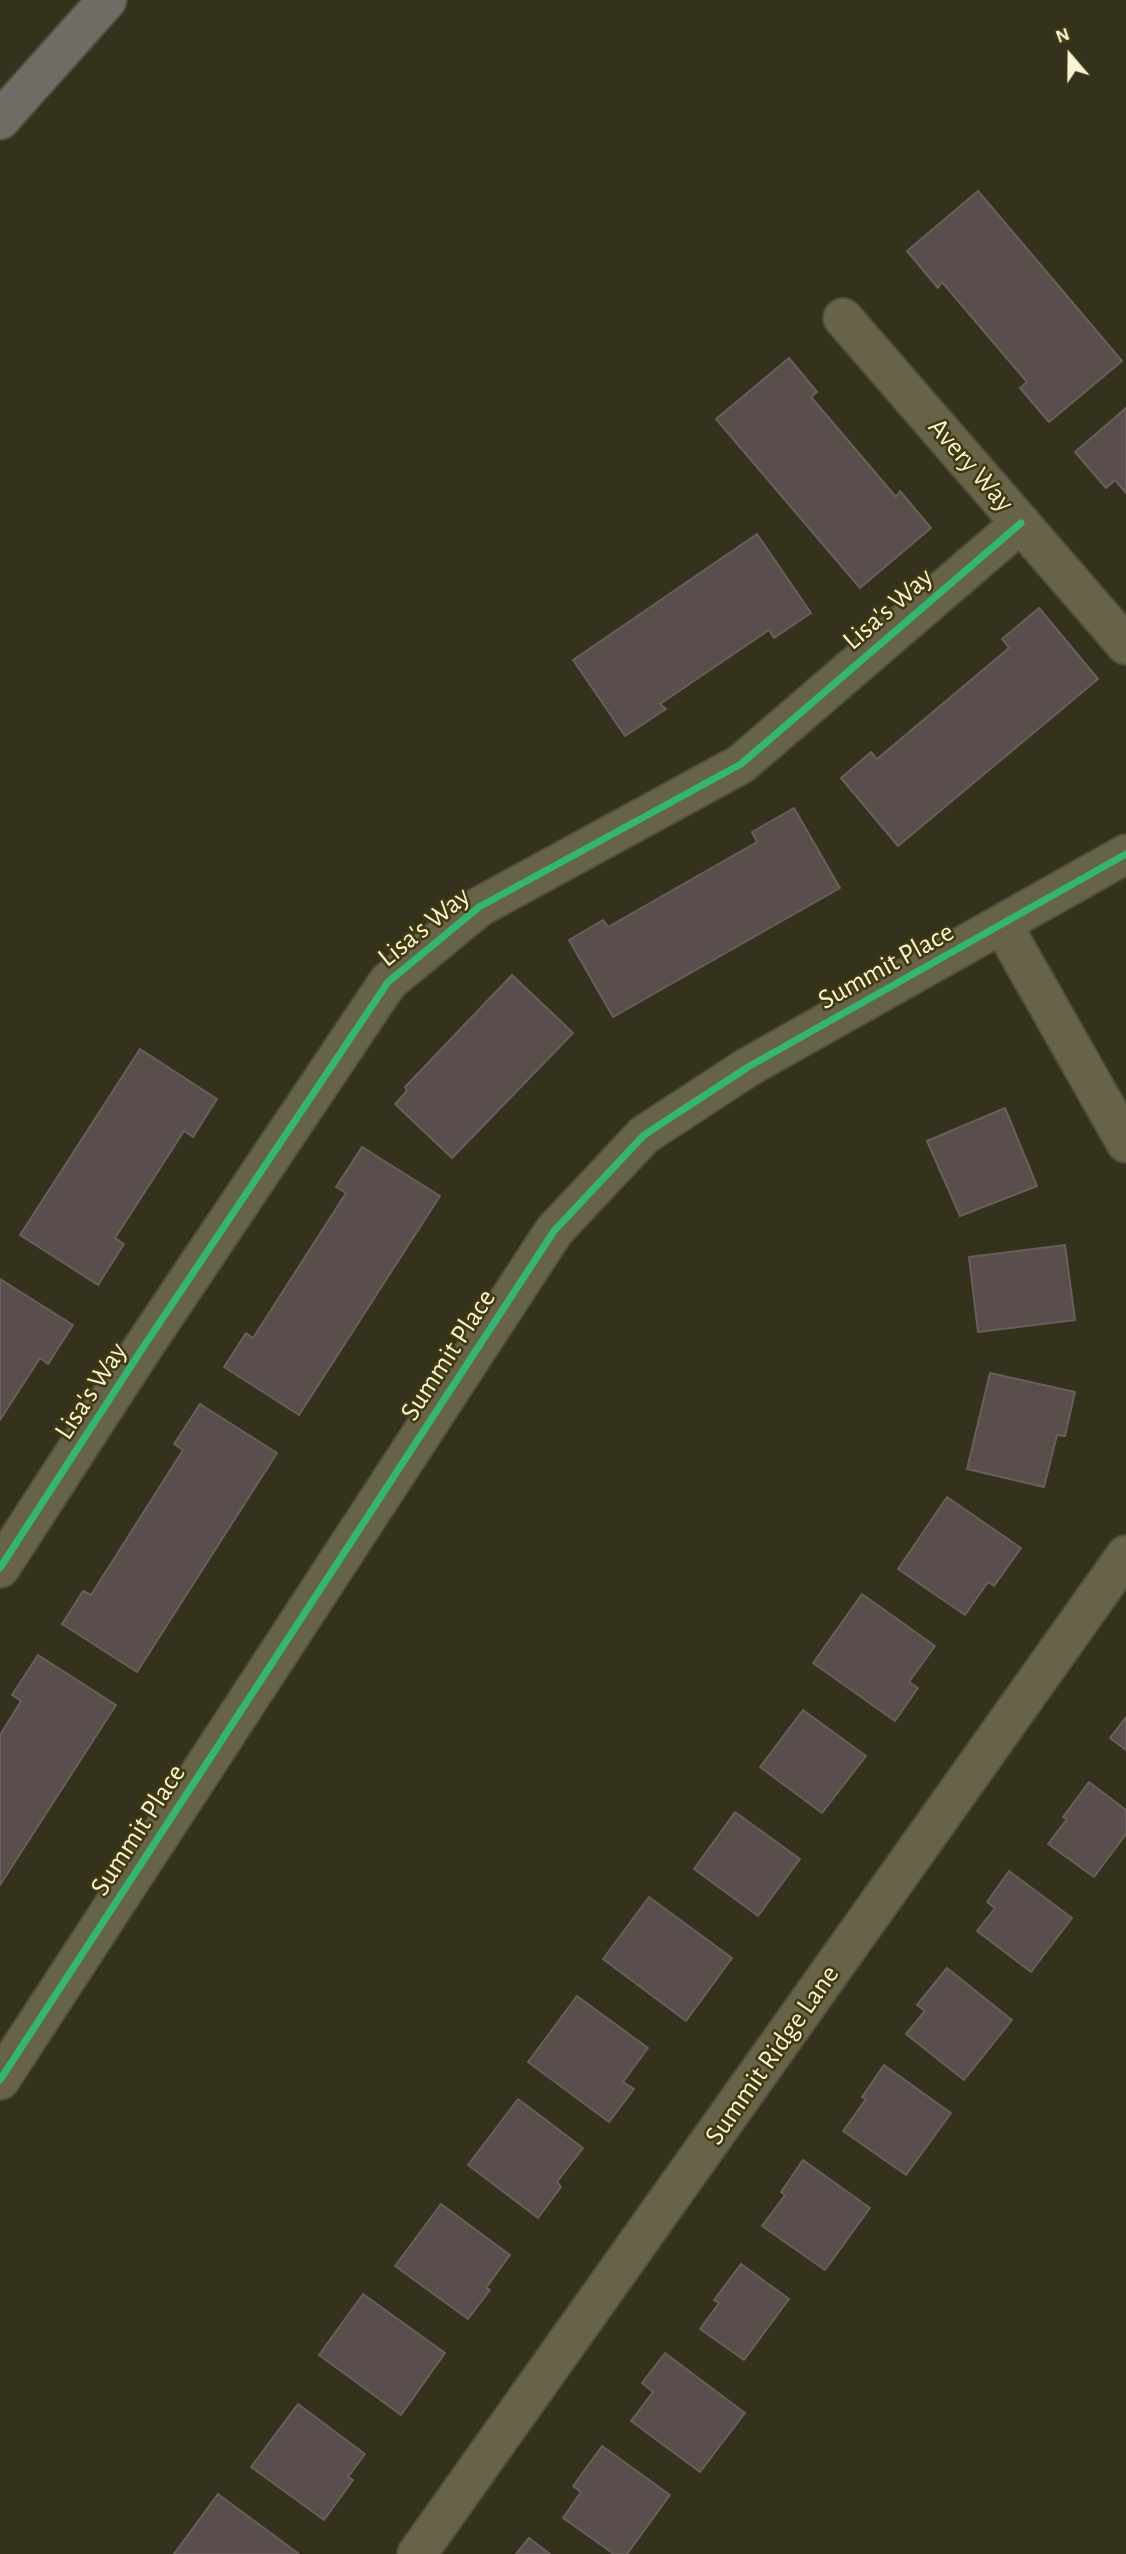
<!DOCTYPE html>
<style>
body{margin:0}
#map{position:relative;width:1126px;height:2554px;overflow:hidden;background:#34311c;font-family:"Alegreya Sans",sans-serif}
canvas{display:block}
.north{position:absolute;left:1035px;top:21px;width:70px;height:70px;-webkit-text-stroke:5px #3f3811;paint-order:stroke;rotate:340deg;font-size:19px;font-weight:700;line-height:28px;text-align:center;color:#faf4d0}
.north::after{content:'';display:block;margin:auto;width:24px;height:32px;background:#faf4d0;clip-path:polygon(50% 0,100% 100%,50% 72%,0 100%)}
</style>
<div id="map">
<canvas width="1126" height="2554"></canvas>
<div class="north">N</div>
</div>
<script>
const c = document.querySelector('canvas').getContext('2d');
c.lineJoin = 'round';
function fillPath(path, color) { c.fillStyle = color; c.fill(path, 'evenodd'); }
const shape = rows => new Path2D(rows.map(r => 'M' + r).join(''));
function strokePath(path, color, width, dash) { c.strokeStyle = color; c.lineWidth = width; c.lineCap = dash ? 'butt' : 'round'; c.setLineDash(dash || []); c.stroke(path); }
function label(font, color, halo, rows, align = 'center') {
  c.font = font + ' "Alegreya Sans",sans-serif'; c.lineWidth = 5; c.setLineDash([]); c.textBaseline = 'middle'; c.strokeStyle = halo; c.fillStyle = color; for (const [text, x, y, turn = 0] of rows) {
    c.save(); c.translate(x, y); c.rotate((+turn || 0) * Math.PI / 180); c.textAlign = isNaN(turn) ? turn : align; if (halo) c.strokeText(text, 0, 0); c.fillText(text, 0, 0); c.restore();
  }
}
const building = shape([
 [978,191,1122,361,1049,422,1020,388,1027,382,942,282,938,288,907,251,978,191],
 [789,358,817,392,811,397,896,497,900,491,931,528,860,588,716,419,789,358],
 [1126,408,1126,493,1115,480,1106,488,1075,452,1126,408],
 [757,534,811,613,774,638,769,630,660,704,666,709,625,736,573,660,757,534],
 [1039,608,1098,679,898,846,841,778,871,752,877,759,1009,648,1002,639,1039,608],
 [794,808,840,888,613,1017,569,940,603,920,608,927,757,842,752,832,794,808],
 [512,975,573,1033,452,1158,395,1104,407,1091,405,1087,512,975],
 [140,1049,217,1099,193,1137,184,1131,115,1238,124,1244,98,1285,20,1235,140,1049],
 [1005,1108,1037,1186,960,1216,927,1141,1005,1108],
 [362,1147,440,1196,299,1415,224,1367,246,1333,253,1338,346,1193,336,1187,362,1147],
 [1065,1245,1075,1320,978,1332,969,1257,1065,1245],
 [0,1279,73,1325,48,1364,40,1358,0,1420,0,1279],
 [990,1373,1075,1392,1065,1436,1057,1435,1044,1487,967,1469,990,1373],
 [200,1404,277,1453,137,1672,62,1624,83,1591,91,1595,183,1450,174,1444,200,1404],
 [947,1497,1021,1548,994,1586,988,1582,965,1615,898,1569,947,1497],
 [862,1594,935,1646,909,1682,918,1688,895,1721,813,1663,862,1594],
 [38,1655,116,1705,0,1885,0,1735,21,1701,12,1695,38,1655],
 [803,1710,866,1756,822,1813,760,1767,803,1710],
 [1126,1717,1126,1750,1110,1738,1126,1717],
 [1089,1782,1126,1810,1126,1834,1094,1877,1048,1844,1067,1819,1063,1817,1089,1782],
 [735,1812,800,1859,758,1916,694,1869,735,1812],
 [1009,1871,1072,1918,1031,1972,977,1931,995,1908,987,1902,1009,1871],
 [649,1897,732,1958,686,2021,603,1959,649,1897],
 [947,1968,1012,2020,964,2080,906,2034,925,2011,917,2005,947,1968],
 [577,1996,648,2048,623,2082,634,2089,609,2122,528,2062,577,1996],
 [884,2065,951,2113,906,2175,843,2131,866,2099,862,2097,884,2065],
 [518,2099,583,2148,557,2182,561,2187,538,2218,468,2165,518,2099],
 [803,2160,870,2208,825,2270,762,2226,785,2195,781,2192,803,2160],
 [441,2204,510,2255,486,2288,490,2290,468,2319,395,2266,441,2204],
 [741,2264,789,2299,744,2360,700,2329,719,2303,714,2300,741,2264],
 [363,2294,445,2353,401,2415,319,2355,363,2294],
 [665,2353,745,2413,700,2472,631,2421,653,2392,642,2383,665,2353],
 [298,2404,365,2454,348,2477,353,2480,324,2520,251,2467,298,2404],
 [602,2446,670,2495,627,2554,614,2554,563,2518,581,2492,573,2486,602,2446],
 [218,2494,299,2554,174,2554,218,2494],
 [529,2538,550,2554,516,2554,529,2538]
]);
fillPath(building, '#5a4e4c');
strokePath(building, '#6a5e5c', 2);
const minor = shape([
 [843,318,1126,645],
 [1002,924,1126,1143],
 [0,1568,142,1349,388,982,479,907,741,764,1021,523],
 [0,2080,554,1231,644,1135,748,1067,1126,854],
 [417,2554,1126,1555]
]);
const highway = shape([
 [0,120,107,0]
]);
strokePath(minor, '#504e3b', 42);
strokePath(highway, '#504e3b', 42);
strokePath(minor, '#676348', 38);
strokePath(highway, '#6e6c64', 38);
strokePath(shape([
 [0,1568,142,1349,388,982,479,907,741,764,1021,523],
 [0,2080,554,1231,644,1135,748,1067,1126,854]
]), '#33b770', 7);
label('28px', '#faf4d0', '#3f3811', [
 ["Avery Way",971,465,49],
 ["Lisa's Way",888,609,-41],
 ["Lisa's Way",424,927,-39],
 ["Summit Place",886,966,-29],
 ["Summit Place",448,1355,-57],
 ["Lisa's Way",91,1391,-57],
 ["Summit Place",138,1830,-57],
 ["Summit Ridge Lane",772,2055,-55]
]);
</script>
